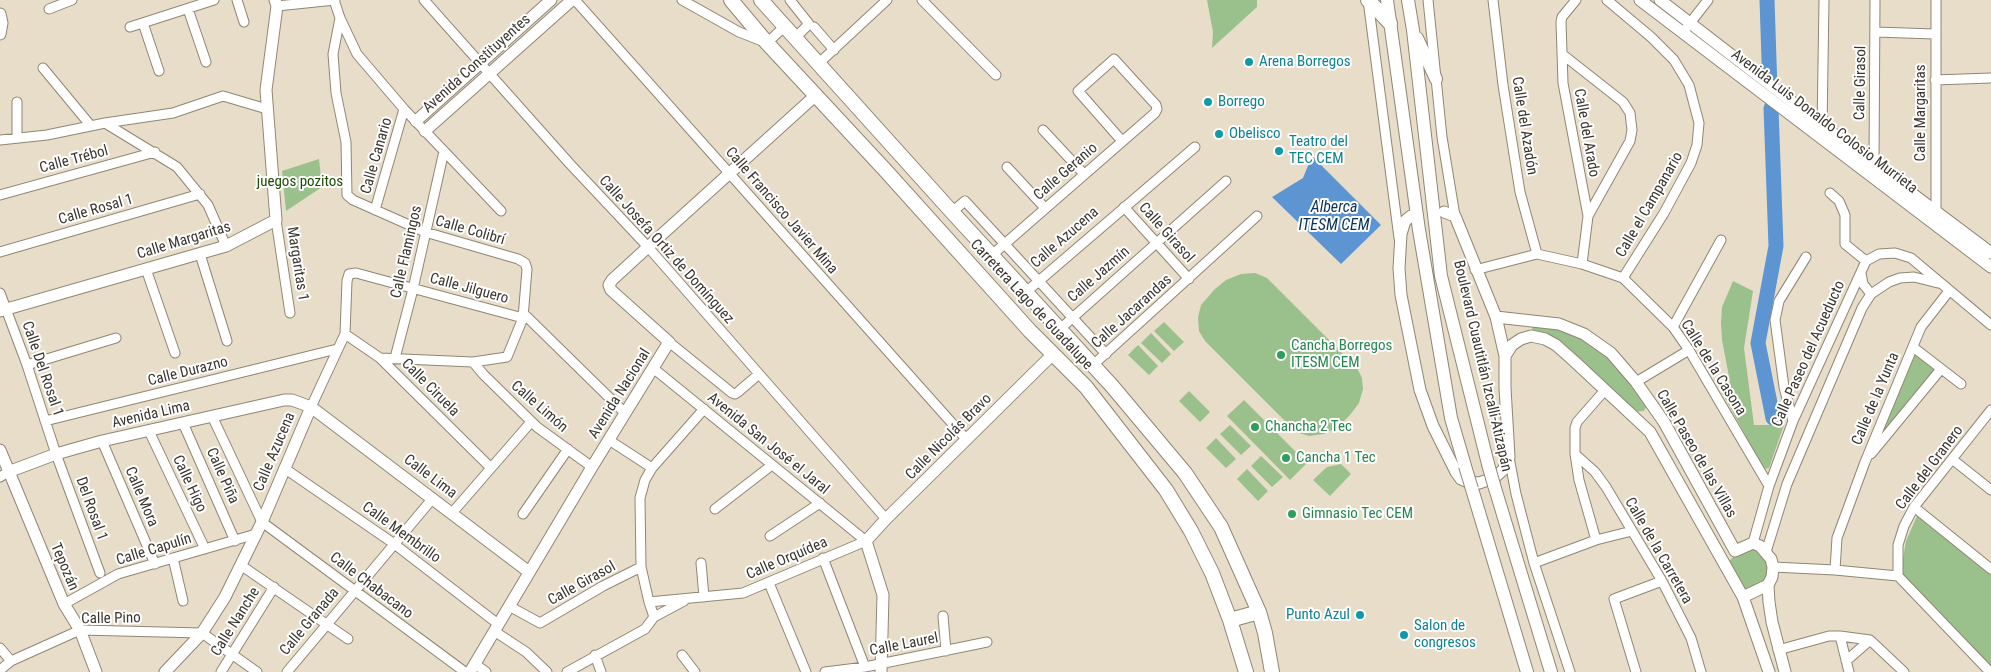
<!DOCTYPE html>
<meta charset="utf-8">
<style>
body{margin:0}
canvas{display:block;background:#e8ddc9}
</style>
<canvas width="1991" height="672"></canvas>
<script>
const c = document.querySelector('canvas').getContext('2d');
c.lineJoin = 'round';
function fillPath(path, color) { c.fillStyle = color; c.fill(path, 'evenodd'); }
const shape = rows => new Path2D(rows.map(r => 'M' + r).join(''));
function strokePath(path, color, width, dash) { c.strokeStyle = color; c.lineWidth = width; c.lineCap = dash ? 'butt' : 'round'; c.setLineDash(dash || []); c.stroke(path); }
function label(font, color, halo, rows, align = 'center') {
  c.font = font + ' "Roboto Condensed",sans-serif'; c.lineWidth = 4; c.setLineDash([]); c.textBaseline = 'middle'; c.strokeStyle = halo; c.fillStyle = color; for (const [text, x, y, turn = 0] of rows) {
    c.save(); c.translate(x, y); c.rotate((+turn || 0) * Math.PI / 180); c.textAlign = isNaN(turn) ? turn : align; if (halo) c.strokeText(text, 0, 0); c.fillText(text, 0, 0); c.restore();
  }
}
fillPath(shape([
 [1207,0,1257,0,1257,7,1212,48,1213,32],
 [319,159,322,187,286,211,282,171],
 [1255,273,1267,278,1357,368,1362,378,1363,389,1359,403,1350,415,1338,427,1324,434,1309,436,1296,432,1205,341,1199,331,1198,317,1201,305,1215,289,1226,280,1241,274],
 [1733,281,1753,291,1744,348,1754,425,1784,425,1769,468,1764,469,1720,389,1730,382,1722,340,1721,323,1722,307],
 [1164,322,1184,342,1174,351,1154,331],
 [1534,324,1583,335,1613,358,1647,405,1644,411,1633,412,1561,345,1533,334,1532,329],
 [1151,333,1171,354,1162,363,1141,343],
 [1138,345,1158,366,1149,375,1128,355],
 [1914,350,1939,369,1871,452],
 [1189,391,1210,412,1200,422,1179,401],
 [1244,400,1307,463,1290,480,1227,416],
 [1230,425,1251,446,1241,455,1220,434],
 [1216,438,1236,459,1226,468,1206,448],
 [1261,456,1283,477,1272,487,1251,466],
 [1341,464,1351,474,1330,496,1313,480,1327,467],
 [1247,469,1268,491,1258,501,1237,479],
 [1917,516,1991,574,1991,667,1900,575,1906,541],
 [1755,548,1768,563,1767,581,1742,591,1727,566,1730,560,1739,552]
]), '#9ac08c');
fillPath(shape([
 [1312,156,1381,225,1341,264,1272,197,1303,178]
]), '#5d95d3');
strokePath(shape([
 [1767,0,1770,90],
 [1771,108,1776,246,1758,343,1773,418]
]), '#5d95d3', 15);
const minor = shape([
 [237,0,244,22],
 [334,0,340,18,357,54,404,109,501,211],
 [424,0,570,164,648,247,886,519],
 [575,0,967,440],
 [682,0,739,32,767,43,785,26],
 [790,0,809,24,795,38],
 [922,0,996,75],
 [1368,0,1399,238],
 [1428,0,1442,137,1455,216],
 [1493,0,1503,85,1520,192,1537,254],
 [1576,0,1562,17,1561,22,1563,83,1588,216,1582,264],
 [1607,0,1651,37,1674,60,1689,85,1699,123,1697,145,1691,163,1664,213,1623,278],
 [277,6,335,0],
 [49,9,72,0],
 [188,9,206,62],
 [340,18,333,54,336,93,346,142,347,195,353,200,425,232,518,259,525,263,527,269,523,318,507,357,473,362,380,358],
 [143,23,159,71],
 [130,27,214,0],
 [814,27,834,50],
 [1687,27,1708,0],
 [1875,32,1935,34],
 [1562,54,1623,102,1630,113,1632,130,1630,141,1588,216],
 [818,64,887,0],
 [43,68,91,126],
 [1935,80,1991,78],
 [105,123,177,167,208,205,226,246],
 [1822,129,1824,0],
 [1043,130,1084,174],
 [17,138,17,102],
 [0,140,47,135,105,123,173,113,223,96,267,109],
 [1874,165,1875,0],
 [1007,167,1045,208],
 [1830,193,1839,201,1845,215,1845,244,1866,261],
 [0,195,155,152],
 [1124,207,1189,279],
 [375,210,404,109],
 [952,212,965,201,1106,354],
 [1936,215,1936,0],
 [276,220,290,313],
 [0,252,200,194],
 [200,254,227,341],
 [992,255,1155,113,1157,109,1156,105,1114,59,1078,91,1122,141],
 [146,269,175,353],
 [1475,270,1537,254,1582,264,1623,278,1673,327,1689,350,1769,486],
 [1861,273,1863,284,1871,294],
 [1026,292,1195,147],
 [0,293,27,365,56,454,100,573],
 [523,313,625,413],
 [1673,327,1721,240],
 [1060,329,1226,181],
 [345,334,380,358,491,468],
 [669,342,732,393,735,394,738,392,759,374],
 [1913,347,1961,384],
 [395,358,413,289,444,151],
 [473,362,483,374,537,427,592,467],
 [27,365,116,338],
 [1093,365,1257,216],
 [1636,382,1689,350],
 [311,407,345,334,347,281,349,274,356,273,523,318],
 [212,416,262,522,465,672],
 [45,421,337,349],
 [1793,421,1784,387,1775,320,1779,301,1806,257],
 [183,423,235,541],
 [149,431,205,549],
 [609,440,652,468],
 [102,441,155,564],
 [1575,454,1595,472,1606,487,1662,581,1691,638,1701,672],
 [1871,454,1941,369],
 [1509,457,1516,494,1534,563,1570,672],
 [1952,459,1991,490],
 [284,468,393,543,498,624],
 [0,477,8,472],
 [1914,507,1991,569],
 [715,509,772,465],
 [452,513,531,422],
 [523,514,568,449],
 [770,536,820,503],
 [1596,540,1579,480,1575,454,1575,428,1577,422,1605,390],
 [1753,543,1769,486,1793,421,1866,261,1879,254,1895,253,1911,258,1991,325],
 [1766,552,1787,484,1862,308,1871,294,1889,282,1900,278,1914,277,1938,283],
 [173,558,183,601],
 [823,558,865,667],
 [701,563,704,597],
 [1534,563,1596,540,1632,531],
 [242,566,348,639],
 [1773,567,1835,570,1898,576,1990,672],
 [1835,570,1837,538,1865,462,1921,327,1949,291],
 [1898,576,1898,545,1904,526,1914,507,1991,410],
 [769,583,806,672],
 [649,602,743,593,866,541,653,368],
 [64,604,118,574,256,534],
 [509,606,540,623,603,586,641,567],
 [943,616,946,651],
 [654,617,649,602,641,567,640,498,645,480,652,468,704,409],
 [494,631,526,652,547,672],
 [1840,636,1849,672],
 [0,648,11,661],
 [1778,650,1829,636,1840,636,1870,640,1904,672],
 [595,655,601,672],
 [682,655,695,672],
 [1846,661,1870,640],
 [475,664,486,672],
 [0,670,11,661,80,630,202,633,257,672],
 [221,672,274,587],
 [287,672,433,498],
 [567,672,645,629,654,617,684,601],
 [825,672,865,667,987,642],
 [1636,672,1614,599,1662,581]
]);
const tertiary = shape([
 [1640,0,1991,267],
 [1660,0,1874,165,1991,253],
 [0,14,2,23,0,34],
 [416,121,551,0],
 [425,131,572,0],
 [1411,216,1405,221,1401,234,1399,268,1401,295,1420,390,1433,426,1456,472,1461,479,1468,482,1479,483,1494,478,1503,470,1509,457,1505,388,1505,356,1496,317,1455,216,1444,212],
 [0,311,226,246,276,220,266,90,277,6,275,0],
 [1496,317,1559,324,1584,334,1611,353,1636,382,1664,422,1735,551,1753,543,1760,546,1771,559,1773,567,1772,577,1768,585,1769,602,1772,622,1785,672],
 [1505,356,1512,345,1521,339,1531,336,1545,339,1556,345,1574,361,1650,432,1743,597,1769,672],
 [0,450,64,604,80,630,96,672],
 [8,472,56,454,102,441,284,400,292,400,311,407,529,572],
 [1743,597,1768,585],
 [165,672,202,633,225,597,262,522,311,407],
 [470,672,592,467,669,342,611,290,609,285,612,280,648,247,816,95],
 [881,672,883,595,866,541,886,519,1053,354]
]);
const secondary = shape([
 [1387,0,1419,230,1451,418,1465,466],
 [1408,0,1413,30,1441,276,1488,464],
 [1417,38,1436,79],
 [1494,485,1551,672],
 [1472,489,1527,672]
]);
const primary = shape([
 [731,0,767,43,886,171,1030,331,1086,387,1166,490,1191,531,1212,573,1230,620,1246,672],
 [761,0,952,212,1112,386,1185,473,1221,527,1259,612,1265,633,1272,672],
 [1368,0,1390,23],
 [1230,620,1259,612]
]);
strokePath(minor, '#908674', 11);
strokePath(tertiary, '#908674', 13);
strokePath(secondary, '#908674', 14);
strokePath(primary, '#908674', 16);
strokePath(minor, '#fff', 9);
strokePath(tertiary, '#fff', 11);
strokePath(secondary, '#fff', 12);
strokePath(primary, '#fff', 14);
const secondaryBridge = shape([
 [1488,464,1494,485],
 [1465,466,1472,489]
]);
strokePath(secondaryBridge, '#908674', 14, []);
strokePath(secondaryBridge, '#fff', 12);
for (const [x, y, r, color] of [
 [1249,62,5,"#0f9aa8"],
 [1208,102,5,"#0f9aa8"],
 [1219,134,5,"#0f9aa8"],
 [1279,151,5,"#0f9aa8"],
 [1281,355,5,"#2e9e5b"],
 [1255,427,5,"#2e9e5b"],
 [1286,458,5,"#2e9e5b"],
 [1292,514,5,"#2e9e5b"],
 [1360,615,5,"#0f9aa8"],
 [1404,635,5,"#0f9aa8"]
]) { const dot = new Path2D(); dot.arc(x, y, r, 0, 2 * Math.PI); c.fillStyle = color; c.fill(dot); strokePath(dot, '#fff', 2); }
label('15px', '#0d838f', '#fff', [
 ["Arena Borregos",1259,62],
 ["Borrego",1218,102],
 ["Obelisco",1229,134],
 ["Teatro del",1289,142],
 ["TEC CEM",1289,159],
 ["Punto Azul",1350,615,"right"],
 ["Salon de",1414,626],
 ["congresos",1414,643]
], 'left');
label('15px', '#3b362f', '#fff', [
 ["Avenida Constituyentes",477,64,-42],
 ["Calle Girasol",1861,83,-89],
 ["Calle Margaritas",1921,113,-90],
 ["Avenida Luis Donaldo Colosio Murrieta",1824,122,37],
 ["Calle del Azadón",1524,126,81],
 ["Calle del Arado",1586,133,80],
 ["Calle Canario",377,156,-74],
 ["Calle Trébol",74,160,-15],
 ["Calle Geranio",1066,172,-41],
 ["Calle el Campanario",1650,205,-60],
 ["Calle Rosal 1",96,210,-16],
 ["Calle Francisco Javier Mina",781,211,49],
 ["Calle Colibrí",470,231,16],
 ["Calle Girasol",1166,233,48],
 ["Calle Azucena",1065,238,-41],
 ["Calle Margaritas",184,241,-17],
 ["Calle Josefa Ortiz de Domínguez",666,250,48],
 ["Calle Flamingos",407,252,-77],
 ["Margaritas 1",297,264,81],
 ["Calle Jazmín",1099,275,-41],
 ["Calle Jilguero",469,289,15],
 ["Carretera Lago de Guadalupe",1031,305,47],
 ["Calle Jacarandas",1132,312,-42],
 ["Calle Paseo del Acueducto",1809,354,-66],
 ["Boulevard Cuautitlán Izcalli-Atizapán",1482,366,77],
 ["Calle de la Casona",1713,368,58],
 ["Calle Del Rosal 1",42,369,71],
 ["Calle Durazno",188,372,-14],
 ["Calle Ciruela",430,388,45],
 ["Avenida Nacional",620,394,-58],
 ["Calle de la Yunta",1876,399,-67],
 ["Calle Limón",539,407,41],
 ["Avenida Lima",151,415,-13],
 ["Calle Nicolás Bravo",949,437,-45],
 ["Avenida San José el Jaral",768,444,39],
 ["Calle Azucena",275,452,-67],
 ["Calle Paseo de las Villas",1696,454,60],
 ["Calle del Granero",1930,468,-53],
 ["Calle Piña",222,476,66],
 ["Calle Lima",430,477,37],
 ["Calle Higo",189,484,65],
 ["Calle Mora",141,497,67],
 ["Del Rosal 1",91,509,70],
 ["Calle Membrillo",401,533,36],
 ["Calle Capulín",154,550,-17],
 ["Calle de la Carretera",1658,551,60],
 ["Calle Orquídea",787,559,-23],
 ["Tepozán",64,567,67],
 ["Calle Girasol",582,584,-29],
 ["Calle Chabacano",371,586,37],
 ["Calle Pino",111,619,-1],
 ["Calle Nanche",236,622,-58],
 ["Calle Granada",310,622,-50],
 ["Calle Laurel",904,645,-11]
]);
label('15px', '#1a4a00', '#fff', [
 ["juegos pozitos",300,182]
]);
label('15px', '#27864d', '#fff', [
 ["Cancha Borregos",1291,346],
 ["ITESM CEM",1291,363],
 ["Chancha 2 Tec",1265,427],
 ["Cancha 1 Tec",1296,458],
 ["Gimnasio Tec CEM",1302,514]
], 'left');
label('italic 16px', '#09325a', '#fff', [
 ["Alberca",1334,208],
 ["ITESM CEM",1334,226]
]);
</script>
